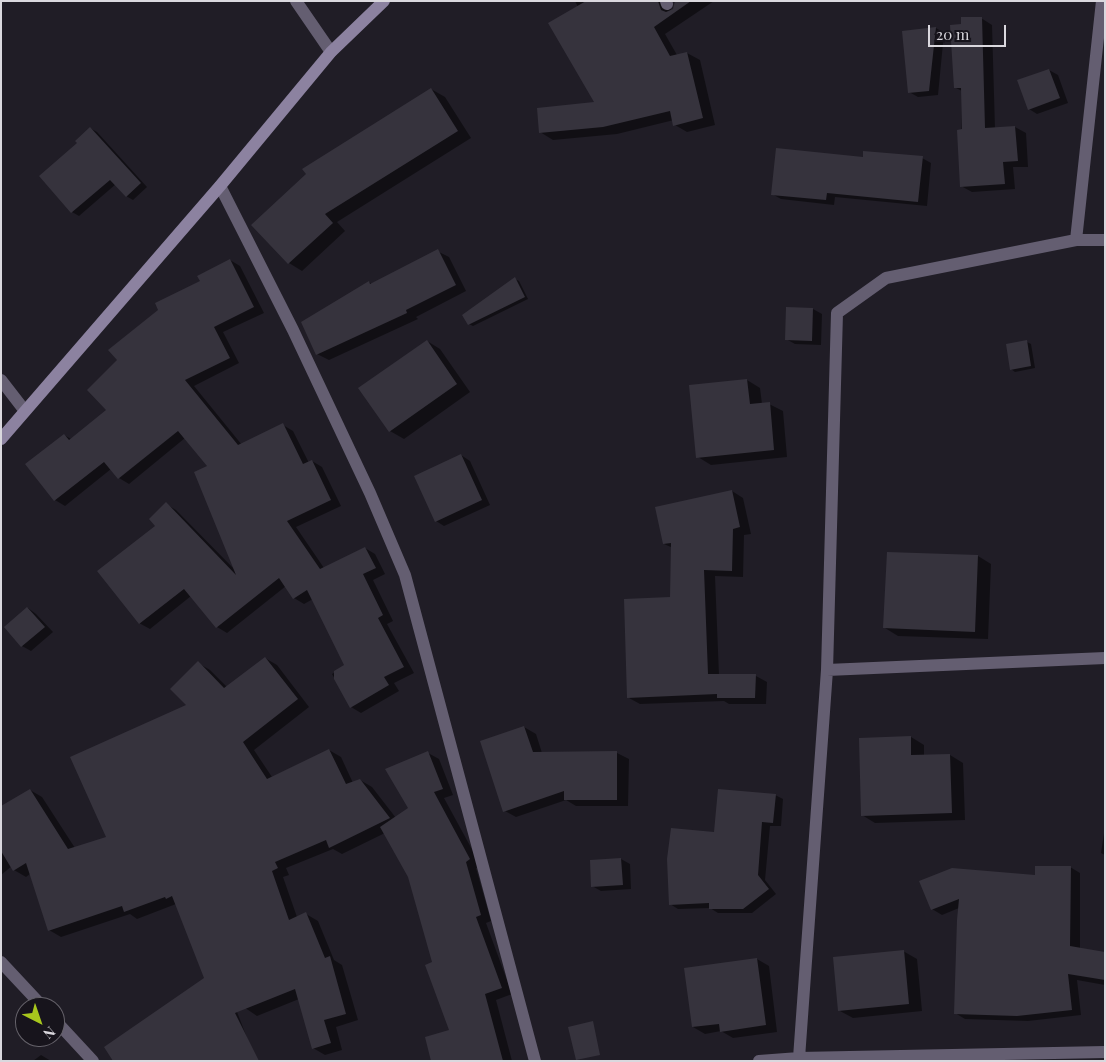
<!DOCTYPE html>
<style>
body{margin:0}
#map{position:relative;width:1106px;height:1062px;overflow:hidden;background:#201d26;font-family:"Playfair Display",serif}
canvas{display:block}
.frame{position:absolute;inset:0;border:2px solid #dad8de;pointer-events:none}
.north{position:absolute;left:15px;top:997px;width:50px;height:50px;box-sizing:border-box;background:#17141c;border:1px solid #65626a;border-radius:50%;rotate:139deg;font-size:14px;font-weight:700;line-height:20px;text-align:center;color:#dad8de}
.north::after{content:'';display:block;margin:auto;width:18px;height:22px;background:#a8c71d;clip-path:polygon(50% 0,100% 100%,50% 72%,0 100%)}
.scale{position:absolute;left:928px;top:25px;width:78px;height:22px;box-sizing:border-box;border:2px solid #dad8de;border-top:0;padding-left:6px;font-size:15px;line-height:18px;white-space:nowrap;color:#dad8de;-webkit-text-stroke:4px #17141c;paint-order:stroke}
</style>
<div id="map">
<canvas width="1106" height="1062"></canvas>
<div class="frame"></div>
<div class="north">N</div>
<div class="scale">20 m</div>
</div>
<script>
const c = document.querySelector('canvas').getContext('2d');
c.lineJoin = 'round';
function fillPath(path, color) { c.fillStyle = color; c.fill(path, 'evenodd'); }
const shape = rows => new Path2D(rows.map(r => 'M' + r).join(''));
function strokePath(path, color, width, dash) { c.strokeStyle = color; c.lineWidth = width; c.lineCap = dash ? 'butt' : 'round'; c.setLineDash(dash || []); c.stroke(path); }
fillPath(shape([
 [575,1,675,1,672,3,670,13,674,10,676,1,714,1,665,34,677,55,687,53,700,60,715,125,687,132,675,125,674,120,617,134,553,140,540,132,596,103,578,7],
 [981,18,992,25,995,129,1015,127,1026,133,1028,167,1013,167,1015,189,972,192,961,186,962,91,956,88],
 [936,28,944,33,938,95,918,97,909,92],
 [1049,70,1058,75,1068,103,1037,114,1029,109],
 [431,89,445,97,471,138,337,222,345,231,302,271,289,263,253,225],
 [90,128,97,132,147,187,133,200,126,196,116,184,79,216,72,212,41,176,78,143],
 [922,158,931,163,927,206,835,197,834,205,781,199,772,194,864,159],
 [437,251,449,257,466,291,416,317,418,319,329,360,317,354,369,282,372,284],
 [230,260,240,266,264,313,223,332,239,363,194,386,242,445,283,425,293,431,309,463,312,461,322,467,341,506,296,527,324,568,365,548,375,554,385,574,373,580,393,621,387,624,414,673,394,683,399,691,361,713,351,707,332,674,346,666,313,599,304,604,294,598,286,586,227,633,217,627,191,596,150,629,139,623,157,526,166,504,176,510,236,571,209,467,185,438,129,484,119,478,111,469,65,506,55,500,64,435,71,439,108,410,201,281],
 [515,279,519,281,528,299,473,326,469,324],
 [813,309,822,314,821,345,795,344,786,339],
 [427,341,440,349,470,392,404,439,390,431],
 [1027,342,1031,344,1035,368,1015,372,1011,369],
 [747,380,760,388,762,404,769,404,783,411,787,457,711,465,698,457],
 [461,455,470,461,490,505,444,526,436,521],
 [732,491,743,498,751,534,744,535,743,577,715,576,719,675,756,676,767,682,766,704,729,704,724,701,640,704,629,698,671,598,673,548,664,544],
 [978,556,991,564,988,639,898,636,885,628],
 [28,608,36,614,53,632,31,651,22,646],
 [265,658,277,665,309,707,254,750,272,777,329,750,341,757,353,783,360,780,372,787,396,818,409,809,428,753,439,759,453,795,444,798,481,866,476,868,491,921,486,923,512,994,496,1000,512,1061,432,1061,451,1031,433,963,409,876,385,833,342,854,333,849,286,868,289,875,283,877,297,917,306,914,318,921,334,960,342,965,358,1020,336,1027,342,1050,325,1055,313,1048,299,999,257,1016,232,999,256,1061,205,979,176,904,137,919,130,914,61,937,49,930,30,874,26,877,14,870,12,866,1,875,1,808,30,790,42,797,75,848,107,838,188,706,198,663,210,670,227,687],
 [524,727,536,734,542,753,617,753,629,759,628,806,576,806,566,800,516,817,505,811],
 [911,737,924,745,924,756,950,755,963,763,965,820,875,823,862,815],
 [775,795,783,799,781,826,770,826,765,880,776,894,752,913,718,913,710,908,678,909,670,904],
 [1105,827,1105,855,1101,853],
 [621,859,630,864,631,889,601,891,592,886,591,861],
 [1070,867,1080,873,1080,949,1105,954,1105,985,1077,980,1081,1015,1028,1021,965,1019,955,1013,959,908,942,915,932,909,921,881,1036,877],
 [903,951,917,959,922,1011,853,1018,840,1011],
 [757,959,769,966,777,1032,733,1038,721,1031,705,1034,693,1027],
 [41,1055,51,1061,33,1061]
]), '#0007');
fillPath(shape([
 [586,1,658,1,661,10,666,12,673,9,675,1,691,1,654,27,670,56,687,52,703,118,673,126,670,111,603,127,539,133,537,108,594,102,548,23],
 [961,17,982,17,985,128,1015,126,1018,161,1003,162,1005,184,960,187,957,130,962,129,961,88,954,88,950,25,961,24],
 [936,27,929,91,908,93,902,31],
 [1049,69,1060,98,1028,110,1017,80],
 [431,88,458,131,325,214,333,223,288,264,251,225,306,174,302,169],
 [90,127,141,183,126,197,110,180,71,213,39,176,77,143,75,141],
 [776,148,863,157,863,151,923,156,918,202,827,193,826,200,771,195],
 [438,249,456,285,406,310,407,313,316,355,301,322,369,281,370,284],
 [230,259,254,307,214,327,230,358,185,380,238,445,283,423,303,464,312,460,331,500,287,521,320,569,365,547,376,568,363,574,383,615,378,618,404,667,384,677,389,685,350,708,334,679,334,671,344,665,307,590,293,599,279,578,216,628,184,589,139,624,97,571,155,526,149,519,166,502,236,575,194,472,207,466,178,431,118,479,104,462,54,501,25,464,64,434,69,440,106,410,87,390,117,360,108,350,158,310,155,303,200,281,197,276],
 [515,277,525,297,468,325,462,315],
 [786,307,813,308,812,341,785,340],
 [427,340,457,384,389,432,358,388],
 [1027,340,1031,366,1010,370,1006,344],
 [747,379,750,404,770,402,774,450,696,458,689,385],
 [461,454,482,500,435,522,414,476],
 [732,490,740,527,733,529,732,571,704,570,708,674,756,674,755,698,717,698,717,694,627,698,624,599,670,597,671,543,663,544,655,507],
 [887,552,978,555,975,632,883,628],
 [27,607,45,627,21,647,4,627],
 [265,657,298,699,243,742,267,779,329,749,346,784,360,779,390,818,329,848,326,840,275,862,278,868,272,871,289,920,306,912,325,958,330,956,346,1014,324,1020,331,1043,312,1049,295,989,235,1013,259,1061,113,1061,104,1047,204,978,172,896,166,899,165,897,124,912,122,906,48,931,26,863,13,871,1,851,1,806,30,789,68,849,106,837,70,757,186,705,170,689,198,661,224,688],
 [524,726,533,752,617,751,617,800,564,800,564,791,503,812,480,741],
 [911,736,911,755,950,754,952,813,861,816,859,738],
 [428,751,443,789,434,792,470,859,466,862,481,915,476,917,502,988,485,994,503,1061,431,1061,425,1037,449,1030,425,965,432,962,408,877,380,827,408,808,385,769],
 [718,789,776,794,773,823,762,822,758,875,769,889,743,909,709,909,709,903,669,905,667,859,671,828,714,832],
 [621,858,623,885,591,887,590,860],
 [1035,866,1071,866,1070,946,1105,952,1105,980,1068,974,1072,1010,1017,1016,954,1014,957,920,959,899,931,910,919,881,952,868,1035,875],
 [904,950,909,1004,838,1011,833,957],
 [757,958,766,1025,720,1032,719,1024,692,1027,684,968],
 [593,1021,600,1055,576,1060,568,1027]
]), '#36333d');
strokePath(shape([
 [666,1,667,4]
]), '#645e71', 12);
strokePath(shape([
 [296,1,331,52],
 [220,186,293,330,370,493,405,575,535,1061],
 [1076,240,1102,1],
 [1,380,25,411],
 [827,670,1105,658],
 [1,962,43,1007],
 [55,1020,93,1061],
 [799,1058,827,670,837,313,886,278,1076,240,1105,240],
 [759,1061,799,1058,1105,1052]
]), '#645e71', 12);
strokePath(shape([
 [1,439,220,186,331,52,384,1]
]), '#8c82a0', 12);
</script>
